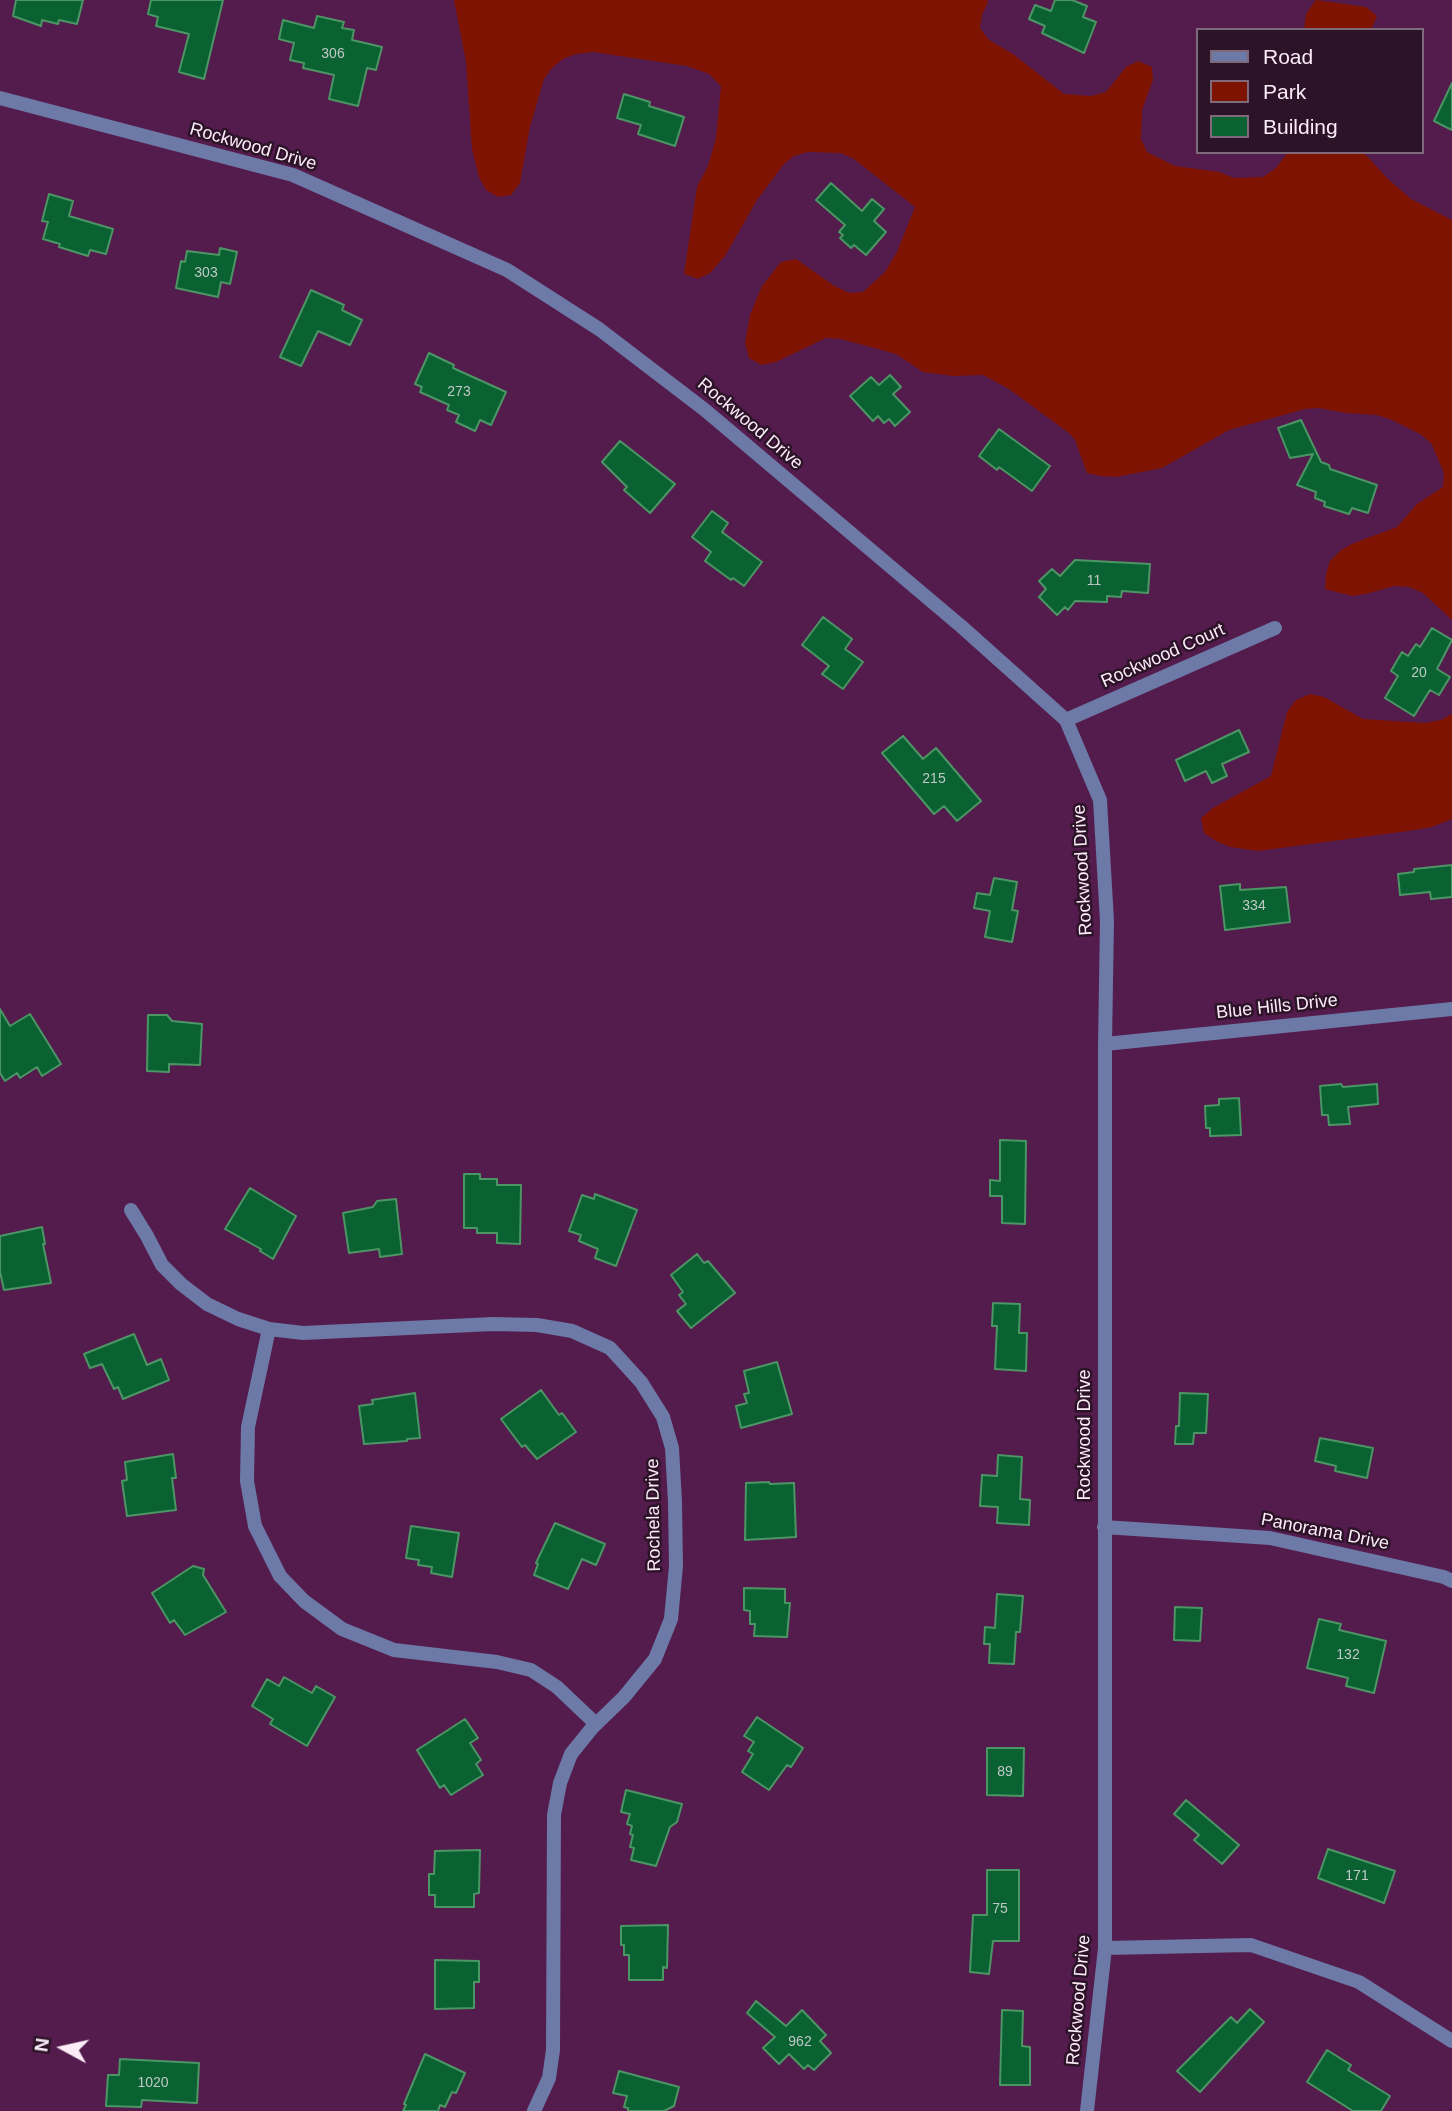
<!DOCTYPE html>
<style>
body{margin:0}
#map{position:relative;width:1452px;height:2111px;overflow:hidden;background:#541b4d;font-family:Helvetica,sans-serif}
canvas{display:block}
.legend{position:absolute;left:1196px;top:28px;width:228px;height:126px;box-sizing:border-box;background:#2c1328;border:2px solid #7f6a7b;margin:0;padding:9px 12px;list-style:none;font-size:21px;color:#fbecf8}
.legend li{display:flex;align-items:center;gap:14px;height:35px}
.legend b{width:35px;border:2px solid #7f6a7b}
.north{position:absolute;left:28px;top:2013px;width:70px;height:70px;-webkit-text-stroke:5px #2c1328;paint-order:stroke;rotate:278deg;font-size:19px;font-weight:700;line-height:28px;text-align:center;color:#fbecf8}
.north::after{content:'';display:block;margin:auto;width:24px;height:32px;background:#fbecf8;clip-path:polygon(50% 0,100% 100%,50% 72%,0 100%)}
</style>
<div id="map">
<canvas width="1452" height="2111"></canvas>
<ul class="legend">
<li><b style="height:9px;background:#6d79a6"></b>Road</li>
<li><b style="height:19px;background:#7d1300"></b>Park</li>
<li><b style="height:19px;background:#0a6132"></b>Building</li>
</ul>
<div class="north">N</div>
</div>
<script>
const c = document.querySelector('canvas').getContext('2d');
c.lineJoin = 'round';
function fillPath(path, color) { c.fillStyle = color; c.fill(path, 'evenodd'); }
const shape = rows => new Path2D(rows.map(r => 'M' + r).join(''));
function strokePath(path, color, width, dash) { c.strokeStyle = color; c.lineWidth = width; c.lineCap = dash ? 'butt' : 'round'; c.setLineDash(dash || []); c.stroke(path); }
function label(font, color, halo, rows, align = 'center') {
  c.font = font + ' Helvetica,sans-serif'; c.lineWidth = 5; c.setLineDash([]); c.textBaseline = 'middle'; c.strokeStyle = halo; c.fillStyle = color; for (const [text, x, y, turn = 0] of rows) {
    c.save(); c.translate(x, y); c.rotate((+turn || 0) * Math.PI / 180); c.textAlign = isNaN(turn) ? turn : align; if (halo) c.strokeText(text, 0, 0); c.fillText(text, 0, 0); c.restore();
  }
}
fillPath(shape([
 [454,0,987,0,988,2,982,15,980,28,989,40,1013,54,1064,94,1091,96,1106,92,1126,67,1138,61,1152,67,1153,80,1142,110,1141,139,1147,152,1175,166,1219,172,1234,178,1263,177,1276,168,1288,152,1363,152,1389,180,1411,199,1452,220,1452,620,1423,593,1409,587,1394,586,1366,594,1352,596,1325,589,1326,574,1330,561,1341,550,1354,543,1397,527,1417,504,1443,487,1444,473,1431,443,1420,434,1392,420,1377,415,1346,413,1319,408,1305,409,1229,430,1162,468,1116,477,1100,476,1087,473,1075,440,1069,433,1009,389,983,375,953,376,923,372,896,354,841,339,826,338,776,362,762,365,749,358,745,343,750,315,762,286,781,262,796,259,833,285,849,293,863,292,885,272,897,252,915,207,854,159,841,153,808,152,794,156,784,164,757,200,725,256,710,273,698,279,684,274,697,187,708,166,716,138,721,86,709,74,687,66,593,52,576,54,563,59,552,68,544,79,530,127,520,183,511,195,498,197,486,190,479,177,472,149,466,62],
 [1316,0,1366,7,1377,16,1371,30,1304,30,1306,14],
 [1310,694,1324,697,1363,719,1425,723,1441,720,1452,714,1452,819,1432,827,1408,831,1258,851,1230,847,1216,841,1204,833,1201,818,1213,808,1271,776,1287,712,1296,700]
]), '#7d1300');
const building = shape([
 [16,0,83,0,77,24,59,20,58,24,42,20,41,26,13,16,16,0],
 [151,0,223,0,204,79,179,72,189,34,156,26,158,17,148,14,151,0],
 [1055,0,1072,0,1087,6,1083,17,1096,22,1084,53,1042,33,1045,26,1029,19,1035,5,1051,11,1055,0],
 [317,16,344,22,342,28,354,30,352,40,382,47,376,70,367,68,358,106,329,99,334,75,303,68,304,63,290,60,294,43,279,39,283,20,314,28,317,16],
 [1452,83,1452,130,1434,121,1452,83],
 [624,94,650,102,649,106,684,117,675,146,638,134,641,125,617,118,624,94],
 [831,183,862,211,872,199,884,209,874,221,886,232,866,255,854,245,851,248,840,238,843,235,839,232,845,225,816,200,831,183],
 [49,194,73,201,69,216,113,229,106,254,90,250,88,256,59,247,60,244,43,239,48,222,42,221,49,194],
 [220,248,237,252,230,284,221,282,218,297,176,288,181,261,185,262,187,251,219,255,220,248],
 [311,290,344,305,342,310,362,320,350,345,318,331,301,366,280,357,311,290],
 [429,353,454,365,453,368,506,392,491,425,480,420,475,431,456,422,459,415,447,410,449,405,420,392,422,387,415,384,429,353],
 [890,375,901,387,893,394,910,412,895,426,889,419,884,423,878,416,873,421,850,396,871,377,879,385,890,375],
 [1301,420,1321,462,1329,465,1330,469,1377,485,1368,513,1352,508,1349,514,1324,506,1325,502,1315,498,1316,492,1297,485,1313,454,1290,458,1278,428,1301,420],
 [999,429,1050,466,1032,491,999,467,997,470,979,456,999,429],
 [620,441,675,484,650,513,624,490,627,487,602,462,620,441],
 [712,511,728,523,722,532,762,562,744,586,733,578,731,580,705,561,711,552,692,537,712,511],
 [1075,560,1150,564,1148,593,1122,591,1121,597,1107,596,1107,602,1075,601,1068,610,1065,607,1057,615,1039,597,1046,589,1039,581,1052,569,1060,576,1075,560],
 [823,617,852,639,845,649,863,662,843,689,822,674,829,666,802,645,823,617],
 [1432,628,1452,640,1437,669,1450,677,1439,695,1430,690,1414,716,1385,698,1398,676,1391,671,1402,652,1408,656,1416,644,1420,647,1432,628],
 [1239,730,1249,752,1222,764,1227,776,1212,783,1206,771,1185,781,1176,760,1239,730],
 [903,736,923,759,936,748,981,801,957,821,944,806,934,814,882,753,903,736],
 [1452,865,1452,897,1431,899,1430,892,1400,895,1398,874,1414,872,1414,869,1452,865],
 [994,878,1017,882,1012,910,1018,911,1012,942,985,937,990,911,974,908,977,893,990,895,994,878],
 [1240,884,1240,890,1286,887,1290,922,1225,930,1220,886,1240,884],
 [0,1009,10,1026,30,1014,61,1064,42,1076,37,1067,20,1078,17,1073,5,1081,0,1073,0,1009],
 [148,1015,167,1015,172,1021,202,1024,200,1065,169,1064,169,1072,147,1071,148,1015],
 [1341,1084,1343,1087,1377,1084,1378,1104,1348,1107,1350,1124,1329,1125,1328,1115,1322,1115,1320,1086,1341,1084],
 [1239,1098,1241,1135,1210,1136,1210,1128,1206,1128,1205,1106,1219,1105,1219,1099,1239,1098],
 [1000,1140,1026,1141,1025,1224,1002,1223,1002,1196,990,1196,990,1180,1000,1181,1000,1140],
 [464,1174,480,1174,480,1179,497,1179,497,1185,521,1185,520,1244,497,1243,497,1233,477,1233,477,1228,464,1228,464,1174],
 [250,1188,296,1216,273,1259,260,1251,261,1249,225,1229,250,1188],
 [595,1194,637,1210,616,1266,595,1258,598,1249,579,1241,581,1235,569,1231,582,1195,594,1199,595,1194],
 [396,1199,402,1254,380,1257,379,1249,349,1253,343,1213,373,1207,377,1201,396,1199],
 [42,1227,45,1244,43,1244,51,1283,4,1290,0,1272,0,1236,42,1227],
 [697,1254,704,1263,708,1261,735,1293,691,1328,677,1311,686,1304,679,1295,683,1292,671,1275,697,1254],
 [993,1303,1020,1304,1019,1333,1027,1333,1026,1371,995,1369,997,1326,992,1326,993,1303],
 [134,1334,147,1365,161,1359,169,1380,123,1399,118,1387,114,1389,102,1364,90,1368,84,1354,134,1334],
 [777,1362,792,1414,741,1428,736,1406,747,1403,744,1394,749,1393,744,1371,777,1362],
 [541,1390,559,1415,562,1413,576,1432,537,1459,525,1445,522,1447,501,1419,541,1390],
 [415,1393,420,1438,407,1439,407,1441,364,1444,359,1406,373,1404,372,1400,415,1393],
 [1180,1393,1208,1394,1206,1433,1194,1433,1193,1444,1175,1444,1176,1426,1179,1426,1180,1393],
 [1320,1438,1373,1448,1367,1478,1335,1471,1336,1466,1315,1461,1320,1438],
 [173,1454,176,1478,172,1478,176,1510,127,1516,122,1481,127,1480,125,1462,173,1454],
 [998,1455,1022,1457,1020,1499,1030,1500,1029,1525,997,1523,998,1507,980,1506,982,1475,997,1476,998,1455],
 [769,1482,770,1484,794,1483,796,1537,745,1540,746,1483,769,1482],
 [555,1523,605,1544,596,1565,582,1559,568,1589,534,1575,538,1564,536,1563,555,1523],
 [411,1526,459,1533,452,1577,431,1573,432,1567,418,1565,419,1560,406,1558,411,1526],
 [193,1566,204,1569,203,1575,226,1612,185,1635,174,1620,170,1623,152,1593,193,1566],
 [744,1588,785,1589,785,1603,790,1603,787,1637,754,1636,755,1624,750,1624,750,1611,744,1610,744,1588],
 [997,1594,1023,1596,1020,1632,1016,1632,1014,1664,989,1663,990,1644,984,1644,985,1627,995,1628,997,1594],
 [1175,1607,1202,1608,1200,1641,1174,1640,1175,1607],
 [1319,1619,1341,1624,1339,1630,1386,1641,1374,1693,1346,1686,1348,1678,1307,1668,1319,1619],
 [284,1677,312,1693,316,1686,335,1697,307,1746,270,1724,273,1719,252,1706,267,1679,279,1686,284,1677],
 [757,1717,803,1748,791,1767,787,1765,769,1790,742,1772,753,1754,748,1751,754,1742,744,1736,757,1717],
 [465,1719,478,1738,470,1743,481,1760,476,1764,483,1775,451,1795,444,1785,440,1788,417,1750,465,1719],
 [987,1748,1024,1748,1023,1796,987,1795,987,1748],
 [626,1790,682,1804,677,1822,670,1827,656,1866,631,1860,634,1848,630,1847,633,1835,630,1834,632,1826,627,1824,630,1814,621,1812,626,1790],
 [1186,1800,1239,1845,1222,1864,1194,1840,1199,1835,1174,1814,1186,1800],
 [1328,1849,1395,1871,1384,1903,1318,1878,1328,1849],
 [480,1850,479,1893,474,1894,474,1907,435,1907,435,1895,429,1895,429,1874,434,1874,435,1851,480,1850],
 [987,1870,1019,1870,1019,1941,993,1941,989,1974,970,1972,973,1915,987,1915,987,1870],
 [668,1925,667,1968,663,1967,663,1980,629,1980,629,1955,624,1955,624,1945,621,1945,621,1926,668,1925],
 [435,1960,479,1961,479,1982,474,1982,474,2008,435,2009,435,1960],
 [756,2001,786,2026,802,2010,826,2035,820,2041,831,2053,814,2070,808,2065,804,2069,789,2054,779,2064,763,2048,775,2037,747,2013,756,2001],
 [1250,2009,1264,2022,1200,2092,1177,2071,1231,2017,1237,2023,1250,2009],
 [1002,2010,1023,2011,1022,2046,1030,2047,1030,2085,1000,2085,1002,2010],
 [1327,2050,1351,2065,1348,2070,1390,2096,1381,2111,1353,2111,1307,2082,1327,2050],
 [425,2054,465,2073,456,2093,452,2092,445,2107,440,2105,438,2111,403,2111,406,2105,404,2104,425,2054],
 [120,2059,199,2063,197,2103,142,2100,141,2107,106,2106,108,2075,119,2075,120,2059],
 [619,2071,679,2087,674,2106,664,2111,628,2111,628,2108,624,2107,627,2096,613,2093,619,2071]
]);
fillPath(building, '#0a6132');
strokePath(building, '#4b9664', 2);
strokePath(shape([
 [0,98,293,175,507,270,599,329,705,410,962,627,1066,720,1100,800,1107,921,1105,1044,1105,1948,1087,2111],
 [1066,720,1275,628],
 [1105,1044,1452,1009],
 [131,1210,147,1236,162,1265,181,1284,207,1304,238,1319,269,1329,303,1333,493,1324,537,1325,572,1331,610,1348,641,1382,663,1417,672,1448,675,1502,676,1566,671,1619,655,1659,624,1697,592,1728,571,1754,560,1783,554,1815,553,2050,549,2078,534,2111],
 [269,1329,248,1427,247,1481,255,1526,280,1576,304,1601,342,1629,394,1650,497,1662,531,1670,557,1687,596,1724],
 [1104,1527,1270,1538,1444,1577,1452,1581],
 [1105,1948,1251,1945,1359,1982,1452,2041]
]), '#6d79a6', 14);
label('14px', '#bfc9c6', null, [
 ["306",333,54],
 ["303",206,273],
 ["273",459,392],
 ["11",1094,581],
 ["20",1419,673],
 ["215",934,779],
 ["334",1254,906],
 ["132",1348,1655],
 ["89",1005,1772],
 ["171",1357,1876],
 ["75",1000,1909],
 ["962",800,2042],
 ["1020",153,2083]
]);
label('18px', '#fbecf8', '#2c1328', [
 ["Rockwood Drive",253,147,16],
 ["Rockwood Drive",750,424,40],
 ["Rockwood Court",1163,656,-24],
 ["Rockwood Drive",1083,870,-93],
 ["Blue Hills Drive",1277,1007,-6],
 ["Rockwood Drive",1085,1435,-90],
 ["Rochela Drive",654,1515,-91],
 ["Panorama Drive",1325,1532,11],
 ["Rockwood Drive",1079,2000,-85]
]);
</script>
